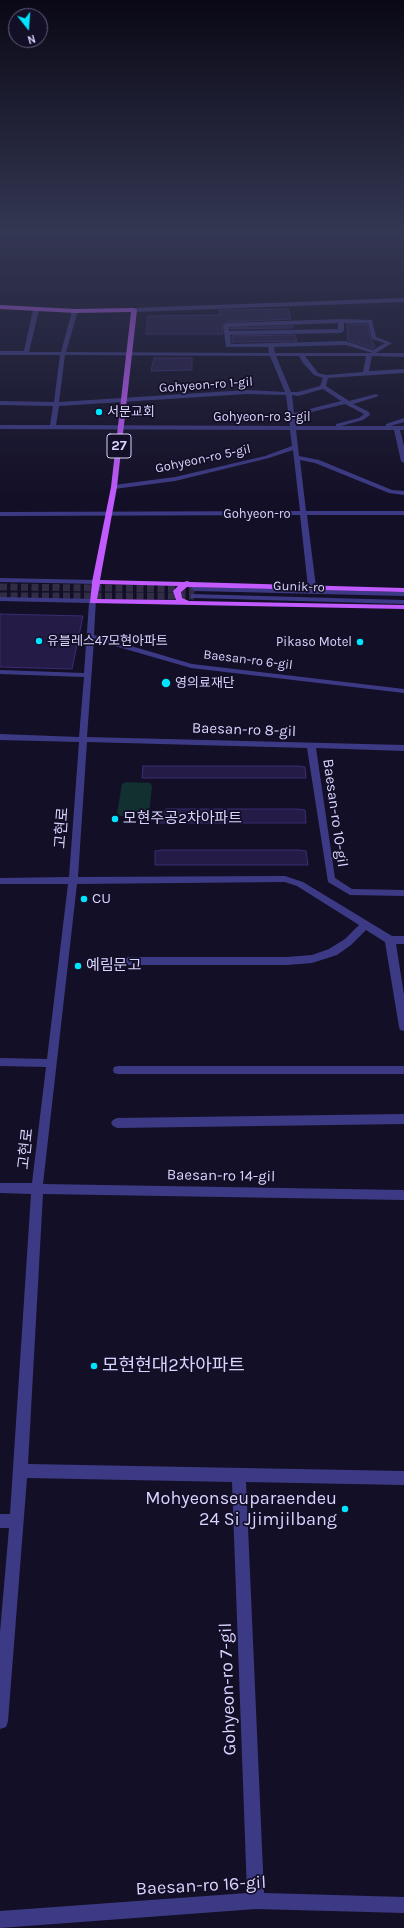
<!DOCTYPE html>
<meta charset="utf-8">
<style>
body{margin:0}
#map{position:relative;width:404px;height:1928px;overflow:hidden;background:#130f26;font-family:Karla,sans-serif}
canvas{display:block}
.north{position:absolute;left:8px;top:8px;width:40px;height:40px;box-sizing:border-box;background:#130f26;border:1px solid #625e7d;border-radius:50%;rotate:163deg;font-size:11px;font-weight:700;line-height:16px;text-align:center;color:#d9d4ff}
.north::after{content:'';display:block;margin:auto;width:14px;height:18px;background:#00e5ff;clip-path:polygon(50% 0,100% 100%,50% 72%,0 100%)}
</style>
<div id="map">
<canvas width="404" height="1928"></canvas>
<div class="north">N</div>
</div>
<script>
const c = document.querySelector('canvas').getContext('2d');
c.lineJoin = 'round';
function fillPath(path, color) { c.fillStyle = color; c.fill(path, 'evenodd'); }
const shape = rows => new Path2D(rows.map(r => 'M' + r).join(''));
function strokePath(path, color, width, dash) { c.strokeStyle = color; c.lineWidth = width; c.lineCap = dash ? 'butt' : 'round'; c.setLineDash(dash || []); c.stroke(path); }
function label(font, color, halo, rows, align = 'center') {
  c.font = font + ' Karla,"Noto Sans KR",sans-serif'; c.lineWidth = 3.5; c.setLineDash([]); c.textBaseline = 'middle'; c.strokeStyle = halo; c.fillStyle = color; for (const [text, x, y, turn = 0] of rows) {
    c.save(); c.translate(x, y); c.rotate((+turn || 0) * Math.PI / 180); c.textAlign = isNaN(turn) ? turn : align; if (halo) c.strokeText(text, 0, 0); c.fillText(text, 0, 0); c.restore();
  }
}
fillPath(shape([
 [126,782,150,783,152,786,149,815,120,816,117,813,122,784]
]), '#12302f');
const building = shape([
 [288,309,291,319,226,322,222,325,223,334,146,334,148,316,220,315,219,310,288,309],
 [347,324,367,324,371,339,375,347,373,348,348,340,347,324],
 [293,326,293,328,230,329,230,328,293,326],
 [295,335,297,341,232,342,232,336,295,335],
 [154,358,192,358,192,370,151,371,154,358],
 [0,614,83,616,72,669,0,667,0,614],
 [143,766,297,766,305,767,306,778,142,778,143,766],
 [166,809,298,809,305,810,306,823,159,823,159,811,166,811,166,809],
 [163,850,299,850,306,851,308,865,155,865,155,851,163,850]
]);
fillPath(building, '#241b47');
strokePath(building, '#3b2d73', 1);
strokePath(shape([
 [0,587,195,589],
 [0,596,194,596]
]), '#312d47', 7, [7, 3.5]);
fillPath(shape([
 [404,298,404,302,134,312,131,310,134,308,404,298],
 [36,308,39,310,29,352,61,352,72,311,75,309,78,311,66,352,269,353,268,347,226,347,223,325,226,323,341,319,372,320,376,337,392,343,376,353,404,353,404,357,372,356,369,371,404,369,404,373,328,378,326,386,349,401,376,394,379,396,353,404,369,412,370,415,363,420,341,426,386,426,386,424,404,418,404,422,390,426,404,426,404,430,400,430,404,446,404,463,401,461,394,430,296,430,299,456,319,460,392,490,404,491,404,495,389,493,315,463,300,460,306,511,404,511,404,515,307,515,316,587,312,589,308,587,300,515,0,516,0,512,300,511,293,450,269,458,175,481,114,489,111,487,114,485,175,477,265,456,292,446,290,430,0,429,0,425,50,425,53,406,0,405,0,401,54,402,60,355,0,355,0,351,24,351,33,310,36,308],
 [338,323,338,329,229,331,229,327,338,323],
 [344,323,368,323,372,339,385,343,373,350,346,341,231,344,230,335,341,333,344,331,344,323],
 [346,345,372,353,275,353,274,347,346,345],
 [65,355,270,356,285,392,247,390,59,402,65,355],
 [276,356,299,356,303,363,314,375,323,378,320,386,298,392,291,392,276,356],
 [305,356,366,356,363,372,326,375,318,373,305,356],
 [323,389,341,401,294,413,292,395,298,396,323,389],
 [247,394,286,395,290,426,56,425,59,406,247,394],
 [345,404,364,414,359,418,336,424,336,426,296,426,295,416,345,404],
 [0,578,96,580,100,582,96,584,0,582,0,578],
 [192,587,404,592,404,596,195,591,191,589,192,587],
 [191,594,404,600,404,604,194,598,191,598,191,594],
 [0,597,96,599,94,635,192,664,404,689,404,693,191,668,94,640,87,737,404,745,404,751,316,748,335,878,352,889,404,890,404,896,350,895,328,882,307,748,87,742,78,877,285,876,303,882,392,936,404,936,404,944,396,944,404,995,404,1031,400,1030,399,1027,385,942,366,930,351,945,337,955,312,963,287,965,128,965,123,961,128,957,287,957,312,955,329,949,345,939,359,925,297,886,285,882,77,884,43,1184,404,1190,404,1200,43,1194,28,1464,404,1471,404,1485,246,1482,264,1893,404,1897,404,1913,256,1909,0,1928,0,1911,247,1893,232,1482,27,1478,8,1721,6,1727,0,1729,0,1632,9,1528,0,1528,0,1514,10,1514,31,1194,0,1193,0,1183,32,1183,46,1067,0,1066,0,1058,47,1059,68,884,0,884,0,878,69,877,79,742,0,740,0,734,79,737,84,677,0,674,0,670,84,673,89,603,0,601,0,597],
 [118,1066,404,1066,404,1074,118,1074,114,1073,113,1070,114,1067,118,1066],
 [404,1114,404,1124,117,1128,113,1126,111,1123,113,1120,117,1118,404,1114]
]), '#3d3a85');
fillPath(shape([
 [0,305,75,309,134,308,137,310,117,487,100,580,184,582,187,581,190,582,404,588,404,592,187,587,181,592,182,598,189,601,404,605,404,609,90,603,92,582,111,487,131,312,75,313,0,309,0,305],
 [100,584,178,586,173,591,176,600,97,599,100,584]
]), '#c25bff');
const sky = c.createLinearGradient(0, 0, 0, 503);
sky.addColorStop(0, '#0a0815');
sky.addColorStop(0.46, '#333752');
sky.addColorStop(1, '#33375200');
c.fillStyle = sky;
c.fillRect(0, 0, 404, 503);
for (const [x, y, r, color] of [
 [99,412,4,"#00e5ff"],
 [39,641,4,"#00e5ff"],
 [360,642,4,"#00e5ff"],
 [166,683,5,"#00e5ff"],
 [115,819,4,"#00e5ff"],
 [84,899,4,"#00e5ff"],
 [78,966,4,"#00e5ff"],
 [94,1366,4,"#00e5ff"],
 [345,1509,4,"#00e5ff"]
]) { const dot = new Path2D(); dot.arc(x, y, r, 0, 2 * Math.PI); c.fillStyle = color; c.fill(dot); strokePath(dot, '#130f26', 1.5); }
label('13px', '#d9d4ff', '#130f26', [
 ["Gohyeon-ro 1-gil",206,385,-4],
 ["Gohyeon-ro 3-gil",262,417],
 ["Gohyeon-ro 5-gil",203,459,-12],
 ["Gohyeon-ro",257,514],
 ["Gunik-ro",299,587,2],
 ["Baesan-ro 6-gil",248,660,7]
]);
label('13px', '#d9d4ff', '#130f26', [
 ["서문교회",107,412],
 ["유블레스47모현아파트",47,641],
 ["Pikaso Motel",352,642,"right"],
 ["영의료재단",175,683]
], 'left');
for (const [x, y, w] of [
 [119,446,24]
]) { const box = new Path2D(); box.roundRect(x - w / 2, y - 12, w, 24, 3); c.fillStyle = '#130f26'; c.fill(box); strokePath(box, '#d9d4ff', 1); }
label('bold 14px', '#d9d4ff', null, [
 ["27",119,446]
]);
label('15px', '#d9d4ff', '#130f26', [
 ["Baesan-ro 8-gil",244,730,2],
 ["Baesan-ro 10-gil",335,813,82],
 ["고현로",62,828,-86],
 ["고현로",26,1149,-84],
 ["Baesan-ro 14-gil",221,1176,1]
]);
label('15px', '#d9d4ff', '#130f26', [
 ["모현주공2차아파트",123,819],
 ["CU",92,899],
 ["예림문고",86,966]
], 'left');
label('18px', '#d9d4ff', '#130f26', [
 ["모현현대2차아파트",102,1366],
 ["Mohyeonseuparaendeu",337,1499,"right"],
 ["24 Si Jjimjilbang",337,1520,"right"]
], 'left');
label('18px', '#d9d4ff', '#130f26', [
 ["Gohyeon-ro 7-gil",228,1689,-92],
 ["Baesan-ro 16-gil",201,1886,-3]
]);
</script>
